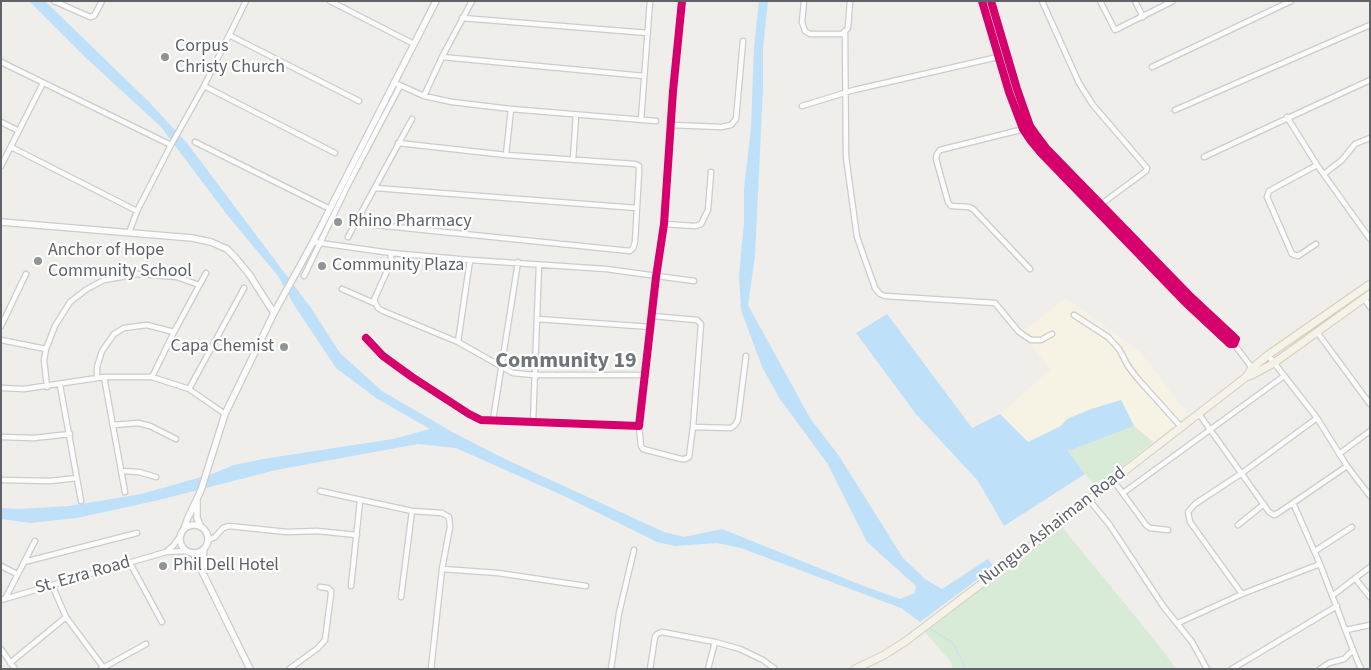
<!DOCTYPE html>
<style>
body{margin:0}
#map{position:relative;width:1371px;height:670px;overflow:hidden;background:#efeeea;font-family:"Source Sans 3",sans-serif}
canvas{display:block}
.frame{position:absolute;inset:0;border:2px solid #5f6368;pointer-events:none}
</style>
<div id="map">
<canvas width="1371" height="670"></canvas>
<div class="frame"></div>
</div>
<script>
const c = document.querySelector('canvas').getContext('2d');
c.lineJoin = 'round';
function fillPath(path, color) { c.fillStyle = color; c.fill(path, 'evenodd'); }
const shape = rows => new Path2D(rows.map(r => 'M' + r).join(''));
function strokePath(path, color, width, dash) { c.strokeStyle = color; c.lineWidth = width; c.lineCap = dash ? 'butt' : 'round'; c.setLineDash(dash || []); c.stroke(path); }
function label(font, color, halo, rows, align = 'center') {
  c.font = font + ' "Source Sans 3",sans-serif'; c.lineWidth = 4.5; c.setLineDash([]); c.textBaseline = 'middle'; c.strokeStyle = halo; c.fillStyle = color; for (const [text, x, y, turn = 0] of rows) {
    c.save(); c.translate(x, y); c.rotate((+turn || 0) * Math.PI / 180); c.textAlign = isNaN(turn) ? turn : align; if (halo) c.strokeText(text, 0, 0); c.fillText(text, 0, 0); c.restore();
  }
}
fillPath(shape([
 [1066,298,1141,353,1187,414,1153,442,1134,426,1121,400,1091,409,1067,419,1061,426,1028,442,1000,414,1051,369,1021,333]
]), '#f7f3e4');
fillPath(shape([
 [1134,426,1153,442,1096,488,1068,451],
 [1062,527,1161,648,1176,669,953,669,950,661,924,631,935,624]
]), '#d8ebd6');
fillPath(shape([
 [29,1,45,1,150,103,187,143,311,308,340,353,382,391,454,433,505,459,664,532,684,537,722,529,861,585,900,599,915,593,916,586,867,542,827,463,780,399,762,367,741,310,739,275,744,223,744,189,751,127,754,48,759,1,768,1,763,49,763,89,755,256,748,305,810,418,839,456,903,558,925,579,942,589,988,559,994,567,920,622,901,608,741,548,717,543,675,546,657,542,564,496,456,448,418,444,276,470,159,500,77,518,30,523,1,519,1,508,19,509,69,506,141,494,212,474,234,465,263,459,393,439,430,429,376,398,336,368,294,305,278,276,228,216,161,127,85,57],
 [887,314,972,428,1000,414,1028,442,1061,426,1067,419,1091,409,1121,400,1134,426,1068,451,1085,474,1004,526,978,481,916,414,856,333]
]), '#bfe0f9');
strokePath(shape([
 [929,628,953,643,966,669]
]), '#bfe0f9', 1);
const minor = shape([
 [54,1,90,17,94,16,102,1],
 [330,1,414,44],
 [804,1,802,22,805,31,810,34,842,34,848,28,850,1],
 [982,1,1009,92,1023,129,1031,141,1041,153,1185,302,1230,344,1234,344,1236,339,1191,297,1046,148,1037,136,1030,126,1017,89,991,1],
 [1042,1,1079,83,1093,105,1147,168,1146,171,1100,205],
 [1100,1,1115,30,1173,1],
 [1135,1,1143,17],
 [462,18,648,33],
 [845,32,846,157,857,237,875,288,880,294,885,296,995,303,1019,332,1031,340,1041,340,1052,334],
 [229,35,359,101],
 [442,57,644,76],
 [1,62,171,145],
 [1152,67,1291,1],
 [395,83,424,96,452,102,511,109,656,121],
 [204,86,335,153],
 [424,96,442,57,472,1],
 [802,106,854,90,998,57],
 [1175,110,1370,25],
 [1287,117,1317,165,1370,239],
 [641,120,650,1],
 [1,122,19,131],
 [671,125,721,127,731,125,736,119,743,41],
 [1024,129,940,150,937,154,936,159,948,202,951,206,969,207,973,209,1030,269],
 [195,142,330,209],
 [11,147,137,211],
 [506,155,511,109],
 [1204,157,1370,80],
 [573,160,576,115],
 [1,166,43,83],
 [1324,174,1342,160,1355,144,1370,138],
 [375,188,637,208],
 [356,223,630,251,633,248,635,242,639,172,639,166,635,164,506,155,398,143],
 [664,224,695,226,701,224,708,210,711,172],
 [129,233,137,211,171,145,204,86,246,1],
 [348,237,412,119],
 [313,242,391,253,470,260,606,269,694,281],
 [1316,244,1298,256,1292,254,1267,197,1269,191,1317,165],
 [391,253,391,262,374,300,378,308,383,311,458,342,513,373,534,375,646,375],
 [304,276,349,183,400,86],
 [342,289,374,303],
 [1364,298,1370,307],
 [1074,315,1108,337,1119,349,1128,366,1138,379,1182,428],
 [537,319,651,327],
 [1,326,26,274],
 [1317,332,1370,404],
 [366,338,383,356,412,377,469,414,481,420,639,426,656,277,664,224,673,91,682,1],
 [1,340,46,349],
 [458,342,470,260],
 [1234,344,1252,368],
 [1268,355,1317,418,1347,466,1370,496],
 [104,377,125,492],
 [152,377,174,332,206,273],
 [97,378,97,367,102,351,114,334,124,328,147,325,174,332],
 [60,385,81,501],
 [47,387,44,360,46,349,55,326,70,302,87,289,104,280,138,274,177,277,199,285],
 [1,388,24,389,104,377,152,377,189,389,225,414],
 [189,389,244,288],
 [1199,414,1269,512,1274,515,1278,513,1293,503],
 [493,420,518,262],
 [533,422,539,265],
 [113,425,138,423,150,426,176,439],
 [639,426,641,446,643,449,681,459,685,459,689,457,693,427,701,324,697,320,652,316],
 [693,427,731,428,735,425,738,420,746,356],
 [1,437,34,438,70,434],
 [1339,454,1370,431],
 [121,471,139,472,156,477],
 [1,480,50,481,77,478],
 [1113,480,1146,525,1150,528,1168,530],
 [320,491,412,511,442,513,449,517,450,527,442,569,431,669],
 [1123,493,1284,376],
 [1090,501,1109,524,1163,606,1192,642,1207,669],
 [1238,525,1264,504],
 [208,540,215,537,223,528,229,526,287,532,317,531,357,535],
 [167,551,173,546,181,535],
 [1315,551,1352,527],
 [24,562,137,533],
 [130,563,162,622],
 [1,566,17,574],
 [442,569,498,573,586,586],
 [1355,578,1370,597],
 [52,585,66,617,103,667],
 [351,586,360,501],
 [1242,594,1190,522,1188,512,1195,504,1242,473,1317,418],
 [1332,596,1370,567],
 [401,597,412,511],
 [5,599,35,541],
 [1,600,166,552,187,551],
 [1178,623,1242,594,1320,564,1293,503,1347,466],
 [1346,630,1370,625],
 [1,649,15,669],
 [1353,650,1361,669],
 [10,663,66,617],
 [101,669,146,644],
 [289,669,318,648,325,640,331,594,331,591,328,588,320,587],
 [611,669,619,613,634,550],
 [650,669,655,637,657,634,662,632,715,642,740,649,763,660,775,669],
 [708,669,715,642],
 [1232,669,1337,606],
 [1320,669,1329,663,1344,659,1353,650,1320,564]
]);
const tertiary = shape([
 [1,222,192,238,211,242,227,249,235,257,249,274,274,313],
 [197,500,197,518,201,527],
 '180 539a14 14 0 1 1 28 0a14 14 0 1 1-28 0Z',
 [184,529,187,520,201,490,225,414,274,313,313,242,436,1],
 [193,553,250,669],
 [202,568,204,549]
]);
const primary = shape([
 [1246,377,1252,375,1274,363,1370,294],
 [855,669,884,655,906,641,1056,527,1113,480,1246,377,1252,368,1268,355,1370,284]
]);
strokePath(minor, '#cbcccc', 7);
strokePath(tertiary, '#cbcccc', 8);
strokePath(primary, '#d7ceb8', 9);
strokePath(minor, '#fdfcfc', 4.5);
strokePath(tertiary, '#fdfcfc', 5.5);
strokePath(primary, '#f4f2e9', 7);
strokePath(shape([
 [982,1,1009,92,1023,129,1031,141,1041,153,1185,302,1230,344,1234,344,1236,339,1191,297,1046,148,1037,136,1030,126,1017,89,991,1],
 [366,338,383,356,412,377,469,414,481,420,639,426,656,277,664,224,673,91,682,1]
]), '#d6006c', 8);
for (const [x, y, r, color] of [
 [165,57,5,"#919496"],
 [338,222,5,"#919496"],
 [38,261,5,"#919496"],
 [322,266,5,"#919496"],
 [284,347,5,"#919496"],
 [163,566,5,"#919496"]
]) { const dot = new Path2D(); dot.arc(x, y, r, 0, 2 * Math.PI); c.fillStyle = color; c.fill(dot); strokePath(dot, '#fff', 2); }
label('18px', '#5f6368', '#fff', [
 ["Corpus",175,47],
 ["Christy Church",175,68],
 ["Rhino Pharmacy",348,222],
 ["Anchor of Hope",48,251],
 ["Community School",48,272],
 ["Community Plaza",332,266],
 ["Capa Chemist",274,347,"right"],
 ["Phil Dell Hotel",173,566]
], 'left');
label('18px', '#5f6368', '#fff', [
 ["Nungua Ashaiman Road",1053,527,-38],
 ["St. Ezra Road",83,576,-16]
]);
label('bold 22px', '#70757a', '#fff', [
 ["Community 19",566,362]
]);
</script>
